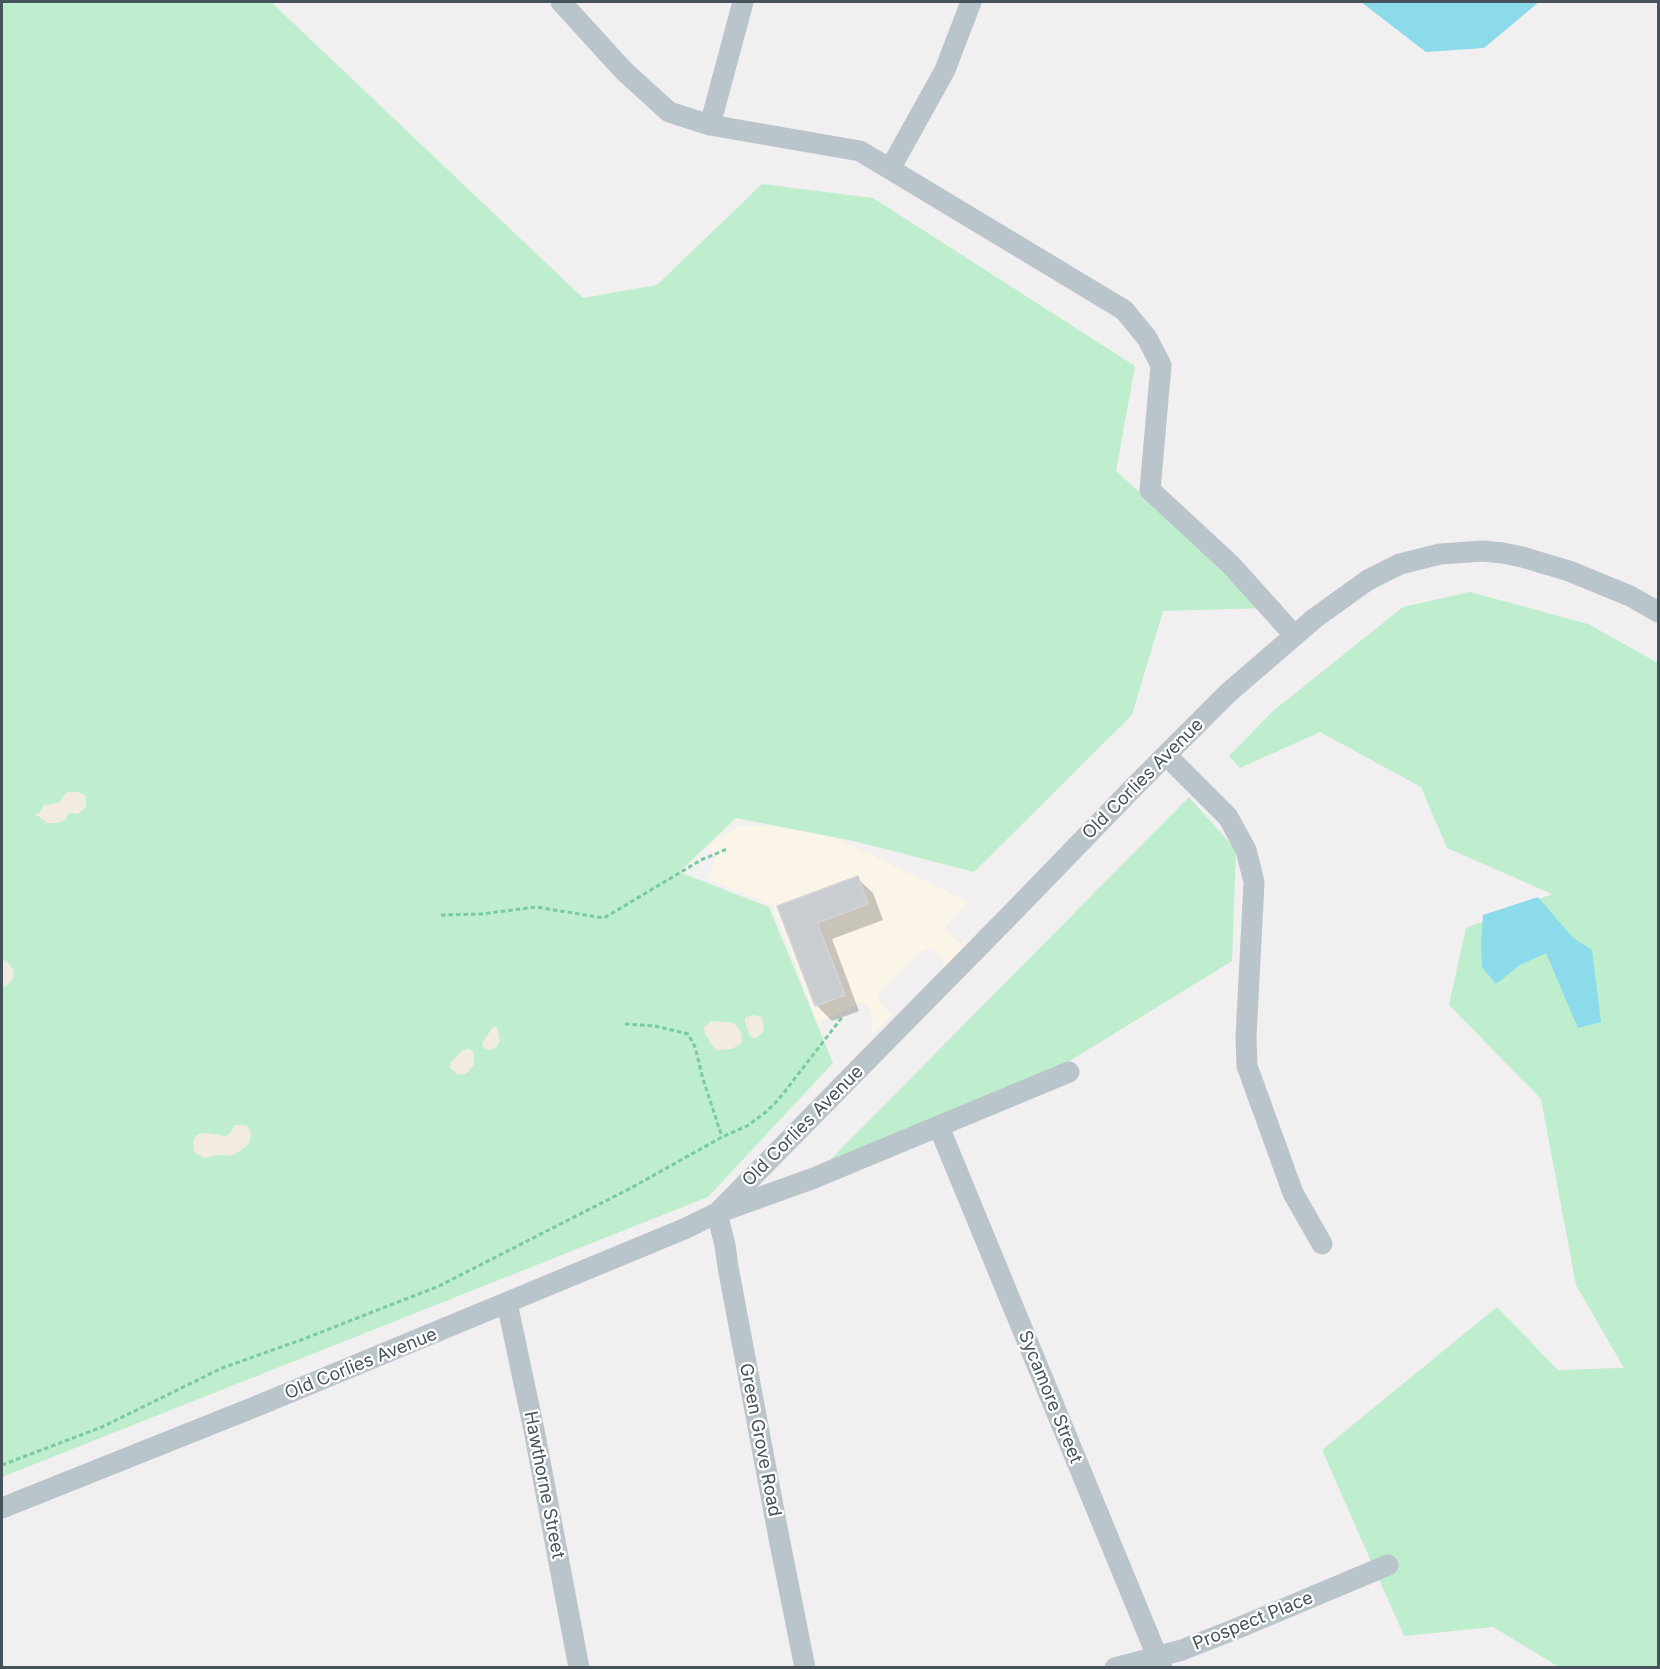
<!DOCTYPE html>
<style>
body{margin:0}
#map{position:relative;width:1660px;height:1669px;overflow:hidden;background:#f1efef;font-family:Inter,sans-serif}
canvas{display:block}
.frame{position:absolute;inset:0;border:3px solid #47535c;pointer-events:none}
</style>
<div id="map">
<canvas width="1660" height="1669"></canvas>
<div class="frame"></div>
</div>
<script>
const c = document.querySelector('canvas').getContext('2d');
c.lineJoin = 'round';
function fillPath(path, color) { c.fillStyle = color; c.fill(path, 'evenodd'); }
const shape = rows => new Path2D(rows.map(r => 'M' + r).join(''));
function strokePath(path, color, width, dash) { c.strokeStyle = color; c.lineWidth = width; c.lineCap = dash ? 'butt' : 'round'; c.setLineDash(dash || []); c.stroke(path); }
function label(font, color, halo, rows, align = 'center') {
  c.font = font + ' Inter,sans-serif'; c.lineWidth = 4.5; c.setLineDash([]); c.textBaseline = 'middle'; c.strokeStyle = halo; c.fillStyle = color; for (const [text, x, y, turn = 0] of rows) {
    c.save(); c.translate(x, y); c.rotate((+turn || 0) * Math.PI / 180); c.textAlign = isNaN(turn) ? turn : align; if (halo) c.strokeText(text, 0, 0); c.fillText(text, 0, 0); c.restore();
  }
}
fillPath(shape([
 [739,826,811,826,968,902,950,921,946,926,946,930,955,940,961,943,969,942,942,971,943,960,935,951,930,948,923,950,905,967,878,994,877,1000,887,1010,893,1014,871,1036,872,1023,870,1012,868,1006,863,1002,818,1023,772,905,707,879,717,856,708,846]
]), '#fbf5e8');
fillPath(shape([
 [2,2,271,2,583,298,657,285,762,184,873,198,1135,366,1116,471,1268,608,1163,611,1132,715,974,872,858,842,736,818,679,872,769,907,833,1063,708,1197,2,1477],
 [1470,592,1588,624,1658,663,1658,1667,1559,1667,1493,1627,1404,1636,1322,1450,1497,1307,1558,1370,1624,1368,1576,1285,1541,1099,1449,1005,1466,928,1552,894,1447,848,1421,787,1320,732,1240,768,1229,756,1273,711,1403,607],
 [1189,797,1236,850,1232,961,1042,1078,823,1167]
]), '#beeece');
fillPath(shape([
 [68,792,78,792,83,794,86,797,86,807,82,811,77,814,71,813,68,814,65,820,57,823,47,823,38,816,34,816,40,812,44,805,59,803,64,795],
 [2,960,8,962,14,971,13,977,11,982,2,988],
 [754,1015,761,1017,764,1025,763,1032,756,1038,752,1038,750,1036,745,1022,745,1018],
 [711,1021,734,1023,741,1032,742,1043,732,1049,718,1050,713,1047,705,1034,704,1027],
 [493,1027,497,1027,500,1040,496,1048,489,1050,484,1048,482,1043],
 [468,1049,471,1050,474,1054,474,1065,468,1072,462,1075,457,1074,449,1067,451,1062,463,1050],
 [235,1125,242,1125,248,1126,251,1133,249,1144,237,1153,229,1156,216,1155,204,1158,194,1152,193,1140,198,1134,207,1133,225,1136,230,1133]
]), '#f2ebe0');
fillPath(shape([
 [1361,2,1539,2,1484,48,1426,52],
 [1538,897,1573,938,1592,950,1601,1022,1578,1028,1546,953,1520,965,1496,984,1482,967,1481,945,1483,915]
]), '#8cdbea');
fillPath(shape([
 [857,878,873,893,883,920,832,939,859,1011,832,1021,816,1005,779,907]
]), '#0003');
const building = shape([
 [858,876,868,904,817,923,845,995,815,1006,777,906,858,876]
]);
fillPath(building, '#c9ccd1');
strokePath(building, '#d3d5da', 1.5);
strokePath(shape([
 [441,915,481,914,536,907,604,918,701,860,727,849],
 [625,1024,655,1026,688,1034,695,1047,703,1079,722,1137],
 [2,1465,102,1427,222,1368,301,1340,439,1286,631,1188,722,1137,747,1126,766,1112,779,1099,843,1016]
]), '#77cb9d', 3, [4.5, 3]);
strokePath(shape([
 [561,2,624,71,669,112,710,125,860,151,1124,310,1147,338,1161,365,1150,490,1231,565,1294,635],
 [710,125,743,2],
 [890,169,945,70,971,2],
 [1166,755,1228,817,1246,850,1254,882,1246,1037,1247,1066,1293,1193,1322,1244],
 [939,1127,1162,1668],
 [717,1213,1015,910,1134,787,1228,693,1315,618,1368,580,1400,564,1440,554,1483,551,1503,553,1522,557,1569,571,1630,596,1658,612],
 [717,1213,725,1245,728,1267,779,1538,805,1668],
 [507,1303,534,1430,579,1668],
 [2,1508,257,1406,684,1229,717,1213,814,1178,1069,1072],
 [1115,1668,1182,1650,1238,1628,1388,1565]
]), '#bac4cb', 21);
label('18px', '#47535c', '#fff', [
 ["Old Corlies Avenue",1143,779,-45],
 ["Old Corlies Avenue",803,1126,-45],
 ["Old Corlies Avenue",361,1364,-22],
 ["Sycamore Street",1050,1397,68],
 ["Green Grove Road",760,1440,79],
 ["Hawthorne Street",544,1485,79],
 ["Prospect Place",1253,1621,-22]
]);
</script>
